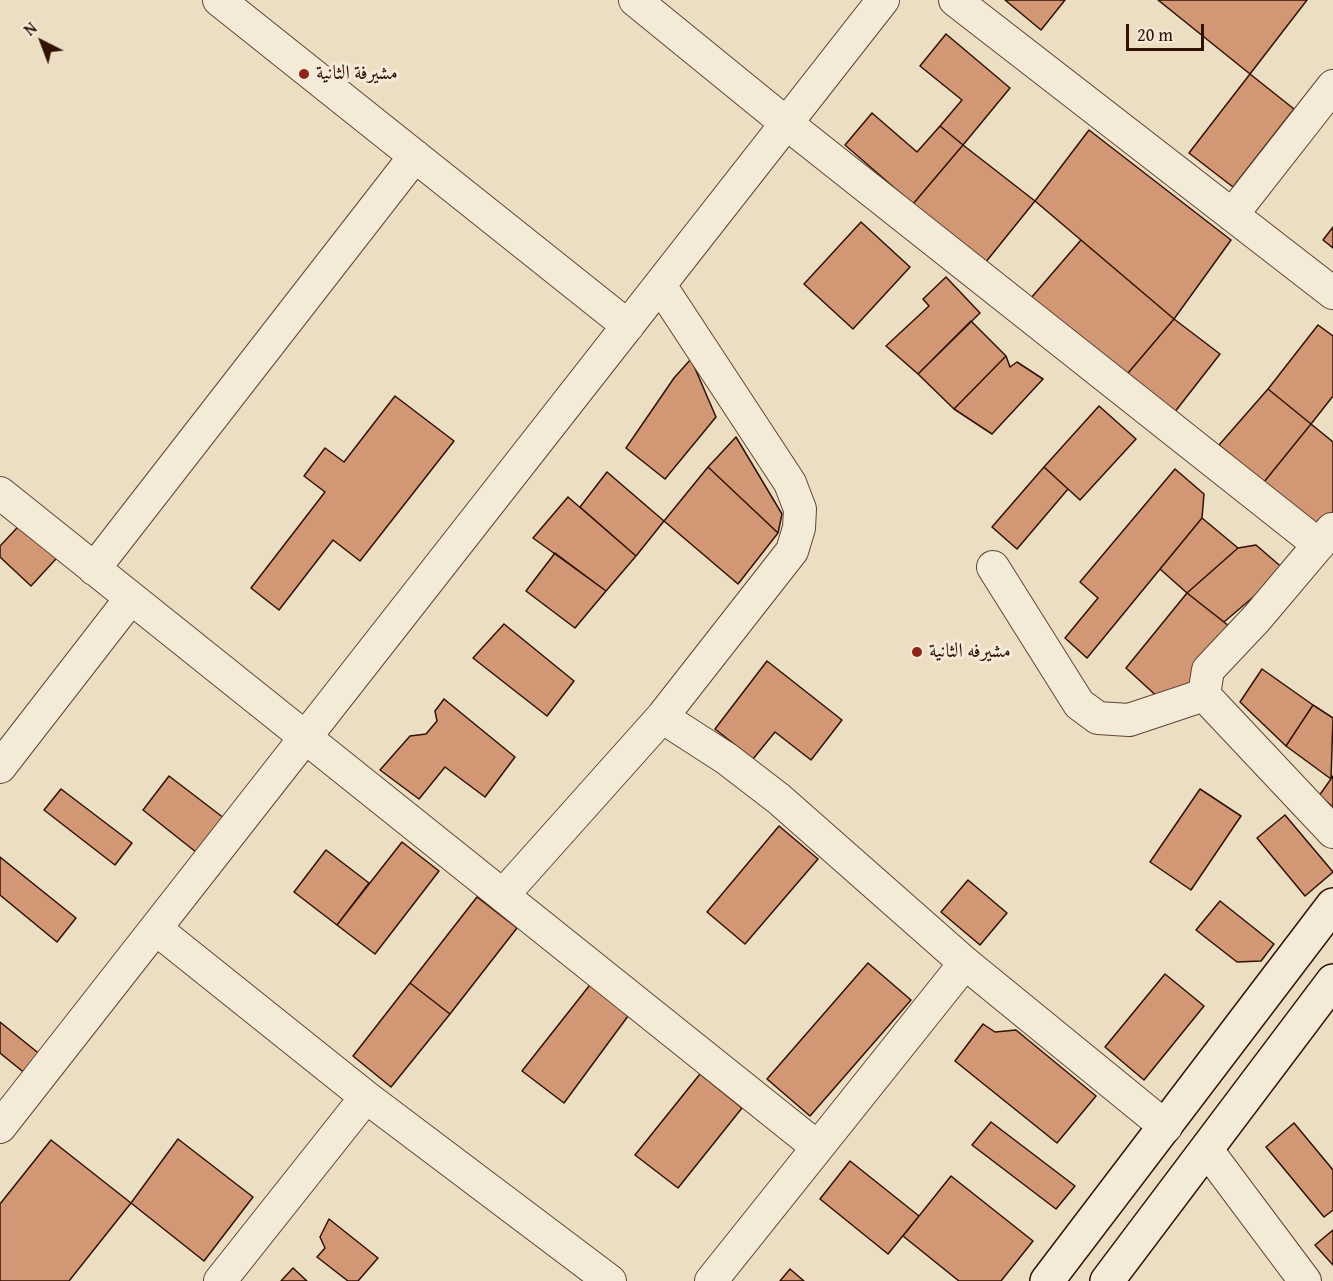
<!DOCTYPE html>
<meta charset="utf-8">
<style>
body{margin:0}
#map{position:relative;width:1333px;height:1281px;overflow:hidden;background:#ecdec2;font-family:"Gentium Book Plus",serif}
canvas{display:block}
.north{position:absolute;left:12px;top:12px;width:60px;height:60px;-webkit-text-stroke:4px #f3ead7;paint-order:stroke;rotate:318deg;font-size:16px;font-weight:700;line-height:24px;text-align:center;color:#321205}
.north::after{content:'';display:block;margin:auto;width:21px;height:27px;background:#321205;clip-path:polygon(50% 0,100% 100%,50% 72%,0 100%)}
.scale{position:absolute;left:1126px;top:24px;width:78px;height:27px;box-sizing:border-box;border:3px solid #321205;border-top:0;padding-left:8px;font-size:18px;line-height:21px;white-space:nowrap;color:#321205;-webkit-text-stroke:4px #f3ead7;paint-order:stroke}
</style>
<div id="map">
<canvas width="1333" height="1281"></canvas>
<div class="north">N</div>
<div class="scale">20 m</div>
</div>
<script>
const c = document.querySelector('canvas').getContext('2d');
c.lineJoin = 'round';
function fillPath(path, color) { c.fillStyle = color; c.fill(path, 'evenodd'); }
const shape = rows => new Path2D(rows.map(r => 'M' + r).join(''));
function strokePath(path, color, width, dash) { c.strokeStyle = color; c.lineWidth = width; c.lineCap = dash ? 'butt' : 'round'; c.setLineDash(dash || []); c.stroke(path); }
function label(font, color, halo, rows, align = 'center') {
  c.font = font + ' "Gentium Book Plus",Amiri,serif'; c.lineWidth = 6; c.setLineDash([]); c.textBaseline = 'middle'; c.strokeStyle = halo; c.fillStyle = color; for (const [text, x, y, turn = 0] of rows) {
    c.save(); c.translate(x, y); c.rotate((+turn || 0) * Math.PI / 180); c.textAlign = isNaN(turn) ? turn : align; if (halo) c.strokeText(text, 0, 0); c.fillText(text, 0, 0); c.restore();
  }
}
const building = shape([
 [1005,0,1065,0,1041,30,1005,0],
 [1158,0,1307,0,1250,74,1158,0],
 [946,34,1010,88,963,145,940,126,962,100,920,66,946,34],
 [1250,74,1294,109,1233,187,1189,153,1250,74],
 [872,113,917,152,940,126,963,145,913,204,845,145,872,113],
 [1089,130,1231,240,1174,319,1035,201,1089,130],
 [963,145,1035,201,985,263,913,204,963,145],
 [861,222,910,267,853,329,804,284,861,222],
 [1333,227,1333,248,1323,240,1333,227],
 [1081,240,1174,319,1123,379,1031,298,1081,240],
 [946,277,980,313,918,374,886,346,929,306,923,299,946,277],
 [1174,319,1220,354,1174,413,1123,379,1174,319],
 [971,321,1006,356,954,409,918,374,971,321],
 [1318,325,1333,336,1333,396,1311,424,1268,389,1318,325],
 [1006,356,1010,367,1017,362,1043,379,992,434,954,409,1006,356],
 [691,359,716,417,665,479,626,448,674,378,691,359],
 [1268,389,1311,424,1264,482,1219,445,1268,389],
 [395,396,454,441,360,561,333,540,279,610,251,588,325,492,304,476,325,448,344,462,395,396],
 [1099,406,1136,439,1080,500,1044,467,1099,406],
 [1311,424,1333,442,1333,512,1313,536,1264,482,1311,424],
 [736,437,782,514,778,533,708,467,736,437],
 [708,467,778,533,738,584,664,521,708,467],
 [1044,467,1068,489,1017,549,992,527,1044,467],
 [1175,469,1204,494,1202,518,1087,658,1065,638,1098,598,1080,582,1175,469],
 [607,472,664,521,636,556,580,507,607,472],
 [568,497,636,556,606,591,533,538,568,497],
 [30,514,66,548,31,586,0,557,0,546,30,514],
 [1202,518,1238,548,1187,593,1160,569,1202,518],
 [1256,545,1285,570,1224,622,1187,593,1238,548,1256,545],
 [555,553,606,591,575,628,526,591,555,553],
 [1187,593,1234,630,1180,700,1161,700,1126,668,1187,593],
 [504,624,574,681,547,716,473,658,504,624],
 [767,661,842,720,811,760,775,732,753,759,715,729,767,661],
 [1262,669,1313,705,1286,746,1240,702,1262,669],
 [444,699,515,757,485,797,445,767,419,799,380,770,410,736,426,734,437,721,435,711,444,699],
 [1313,705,1333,718,1331,779,1286,746,1313,705],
 [169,776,233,825,206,860,143,810,169,776],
 [1333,776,1333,821,1324,815,1331,805,1319,796,1333,776],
 [61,789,132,843,115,865,44,810,61,789],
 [1200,789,1241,816,1191,890,1150,862,1200,789],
 [1285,815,1333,872,1305,896,1257,838,1285,815],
 [779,826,818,859,745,944,707,912,779,826],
 [402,842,439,871,375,954,337,925,402,842],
 [326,850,369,883,337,925,294,892,326,850],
 [0,857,76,918,57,942,0,895,0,857],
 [968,880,1007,913,980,945,941,912,968,880],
 [477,897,517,928,450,1014,410,983,477,897],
 [1220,901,1274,944,1261,961,1237,962,1196,930,1220,901],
 [868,963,911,1000,810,1116,767,1079,868,963],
 [1165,974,1204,1006,1144,1080,1105,1047,1165,974],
 [593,981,631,1012,564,1103,522,1071,593,981],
 [410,983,450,1014,391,1087,353,1056,410,983],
 [0,1022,52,1064,37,1083,0,1053,0,1022],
 [983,1024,995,1032,1016,1030,1096,1096,1057,1143,955,1061,983,1024],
 [700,1074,742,1108,678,1188,635,1155,700,1074],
 [991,1122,1075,1186,1056,1209,972,1145,991,1122],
 [1294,1123,1333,1170,1333,1210,1324,1217,1266,1147,1294,1123],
 [178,1139,253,1197,204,1261,131,1203,178,1139],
 [51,1140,131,1203,69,1281,0,1281,0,1204,51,1140],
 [850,1161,919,1216,888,1254,820,1199,850,1161],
 [951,1176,1033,1241,1001,1281,959,1281,903,1236,951,1176],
 [329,1219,378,1258,358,1281,348,1281,317,1257,325,1248,320,1237,329,1219],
 [1333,1230,1333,1265,1315,1245,1333,1230],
 [293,1268,307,1281,281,1281,293,1268],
 [790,1269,804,1281,780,1281,790,1269]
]);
fillPath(building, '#d29875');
strokePath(building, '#321205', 1.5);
const street = shape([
 [219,0,628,326],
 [635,0,786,123,1319,545],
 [955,0,1333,293],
 [1232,215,1333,86],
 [0,493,816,1146],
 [1332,529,1257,618,1208,670,1204,695,1333,832],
 [993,567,1079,704,1098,718,1129,720,1204,695],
 [94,569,415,156],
 [662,717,727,759,779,799,965,963,1166,1127],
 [0,767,131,598],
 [503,895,662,717,792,551,799,528,800,509,790,483,660,285],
 [156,929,366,1097,610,1281],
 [0,1127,883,0],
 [1207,1150,1305,1281],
 [220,1281,366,1097],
 [711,1281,965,963]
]);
const secondary = shape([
 [1047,1281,1333,905],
 [1107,1281,1333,981]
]);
strokePath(street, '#604534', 34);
strokePath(secondary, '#321205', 36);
strokePath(street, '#f3ead7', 32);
strokePath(secondary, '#f3ead7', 33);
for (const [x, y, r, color] of [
 [304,74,6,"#8f2418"],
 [917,652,6,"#8f2418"]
]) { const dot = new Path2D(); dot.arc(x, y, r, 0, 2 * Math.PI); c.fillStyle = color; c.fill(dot); strokePath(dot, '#f3ead7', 2); }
label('20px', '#321205', '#f3ead7', [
 ["مشيرفة الثانية",316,74],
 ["مشيرفه الثانية",929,652]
], 'left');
</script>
